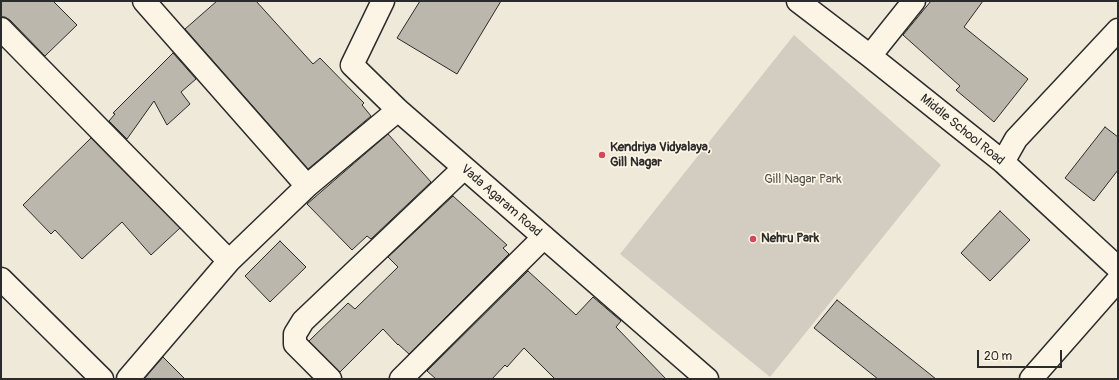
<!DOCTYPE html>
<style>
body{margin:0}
#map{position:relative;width:1119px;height:380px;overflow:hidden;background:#efe9da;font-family:Pangolin,sans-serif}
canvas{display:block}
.frame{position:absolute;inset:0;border:2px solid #2b2b2b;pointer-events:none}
.scale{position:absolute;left:977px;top:350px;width:85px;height:18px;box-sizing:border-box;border:2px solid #2b2b2b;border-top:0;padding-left:5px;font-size:12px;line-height:14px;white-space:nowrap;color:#2b2b2b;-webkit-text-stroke:3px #fcf5e5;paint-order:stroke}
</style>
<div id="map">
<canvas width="1119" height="380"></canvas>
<div class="frame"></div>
<div class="scale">20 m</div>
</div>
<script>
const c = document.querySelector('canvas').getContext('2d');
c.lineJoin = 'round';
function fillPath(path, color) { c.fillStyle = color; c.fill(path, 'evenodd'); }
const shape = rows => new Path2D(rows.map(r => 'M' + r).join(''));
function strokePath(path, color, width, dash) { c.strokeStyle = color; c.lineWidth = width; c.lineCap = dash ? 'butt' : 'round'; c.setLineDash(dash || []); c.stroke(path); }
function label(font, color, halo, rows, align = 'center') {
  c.font = font + ' Pangolin,sans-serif'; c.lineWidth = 3.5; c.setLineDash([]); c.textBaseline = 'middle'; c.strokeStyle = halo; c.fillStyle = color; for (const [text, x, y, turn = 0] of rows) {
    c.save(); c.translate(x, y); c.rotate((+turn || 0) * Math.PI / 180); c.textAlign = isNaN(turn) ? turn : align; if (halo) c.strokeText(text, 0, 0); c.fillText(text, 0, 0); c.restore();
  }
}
fillPath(shape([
 [794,35,941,165,770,377,620,254]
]), '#d2cdc0');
const building = shape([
 [1,1,53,1,77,25,45,56,10,20,5,17,1,17,1,1],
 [217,1,256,1,313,64,320,58,364,103,362,105,371,116,308,169,185,29,217,1],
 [420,1,501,1,457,74,397,38,420,1],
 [931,1,983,1,964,27,1028,79,994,122,956,90,960,86,903,35,931,1],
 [173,53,196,79,181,92,190,104,167,125,154,101,127,139,109,121,115,114,113,113,173,53],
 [1105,127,1118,137,1118,170,1094,201,1065,178,1105,127],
 [388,134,431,182,371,239,367,236,352,250,307,204,388,134],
 [91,138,180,228,151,255,122,222,82,259,55,230,51,234,23,205,91,138],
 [453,196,507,245,503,248,509,254,409,354,398,344,398,345,383,329,340,372,309,341,348,303,355,309,398,267,388,257,453,196],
 [1000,211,1030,240,990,281,961,253,1000,211],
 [280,241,306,267,270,302,245,276,280,241],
 [528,271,576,315,593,297,621,321,616,327,666,379,555,379,524,348,507,367,505,365,492,379,436,379,427,371,528,271],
 [837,300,936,379,878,379,814,328,837,300],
 [163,357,185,379,144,379,163,357]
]);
fillPath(building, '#bcb7ac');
strokePath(building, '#2b2b2b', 1);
const minor = shape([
 [144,1,307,186],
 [383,1,352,65,398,110,707,379],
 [798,1,870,56,1003,162,1118,268],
 [1,29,229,261],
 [870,56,914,1],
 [1003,162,1016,139,1118,30],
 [1,279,102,379],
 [128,379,229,261,307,186,398,110],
 [330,379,295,344,295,334,303,321,464,168],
 [401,379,544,237],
 [1031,379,1118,280]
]);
strokePath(minor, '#2b2b2b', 25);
strokePath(minor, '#fcf5e5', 22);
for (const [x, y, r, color] of [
 [602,155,4,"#d1495b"],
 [753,239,4,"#d1495b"]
]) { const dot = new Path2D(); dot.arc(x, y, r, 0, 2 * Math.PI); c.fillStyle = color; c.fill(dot); strokePath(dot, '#fcf5e5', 1.5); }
label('13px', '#2b2b2b', '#fcf5e5', [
 ["Middle School Road",962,130,39],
 ["Vada Agaram Road",501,201,41]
]);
label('bold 13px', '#2b2b2b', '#fcf5e5', [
 ["Kendriya Vidyalaya,",610,148],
 ["Gill Nagar",610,163],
 ["Nehru Park",761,239]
], 'left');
label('13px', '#555450', '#fcf5e5', [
 ["Gill Nagar Park",803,180]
]);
</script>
